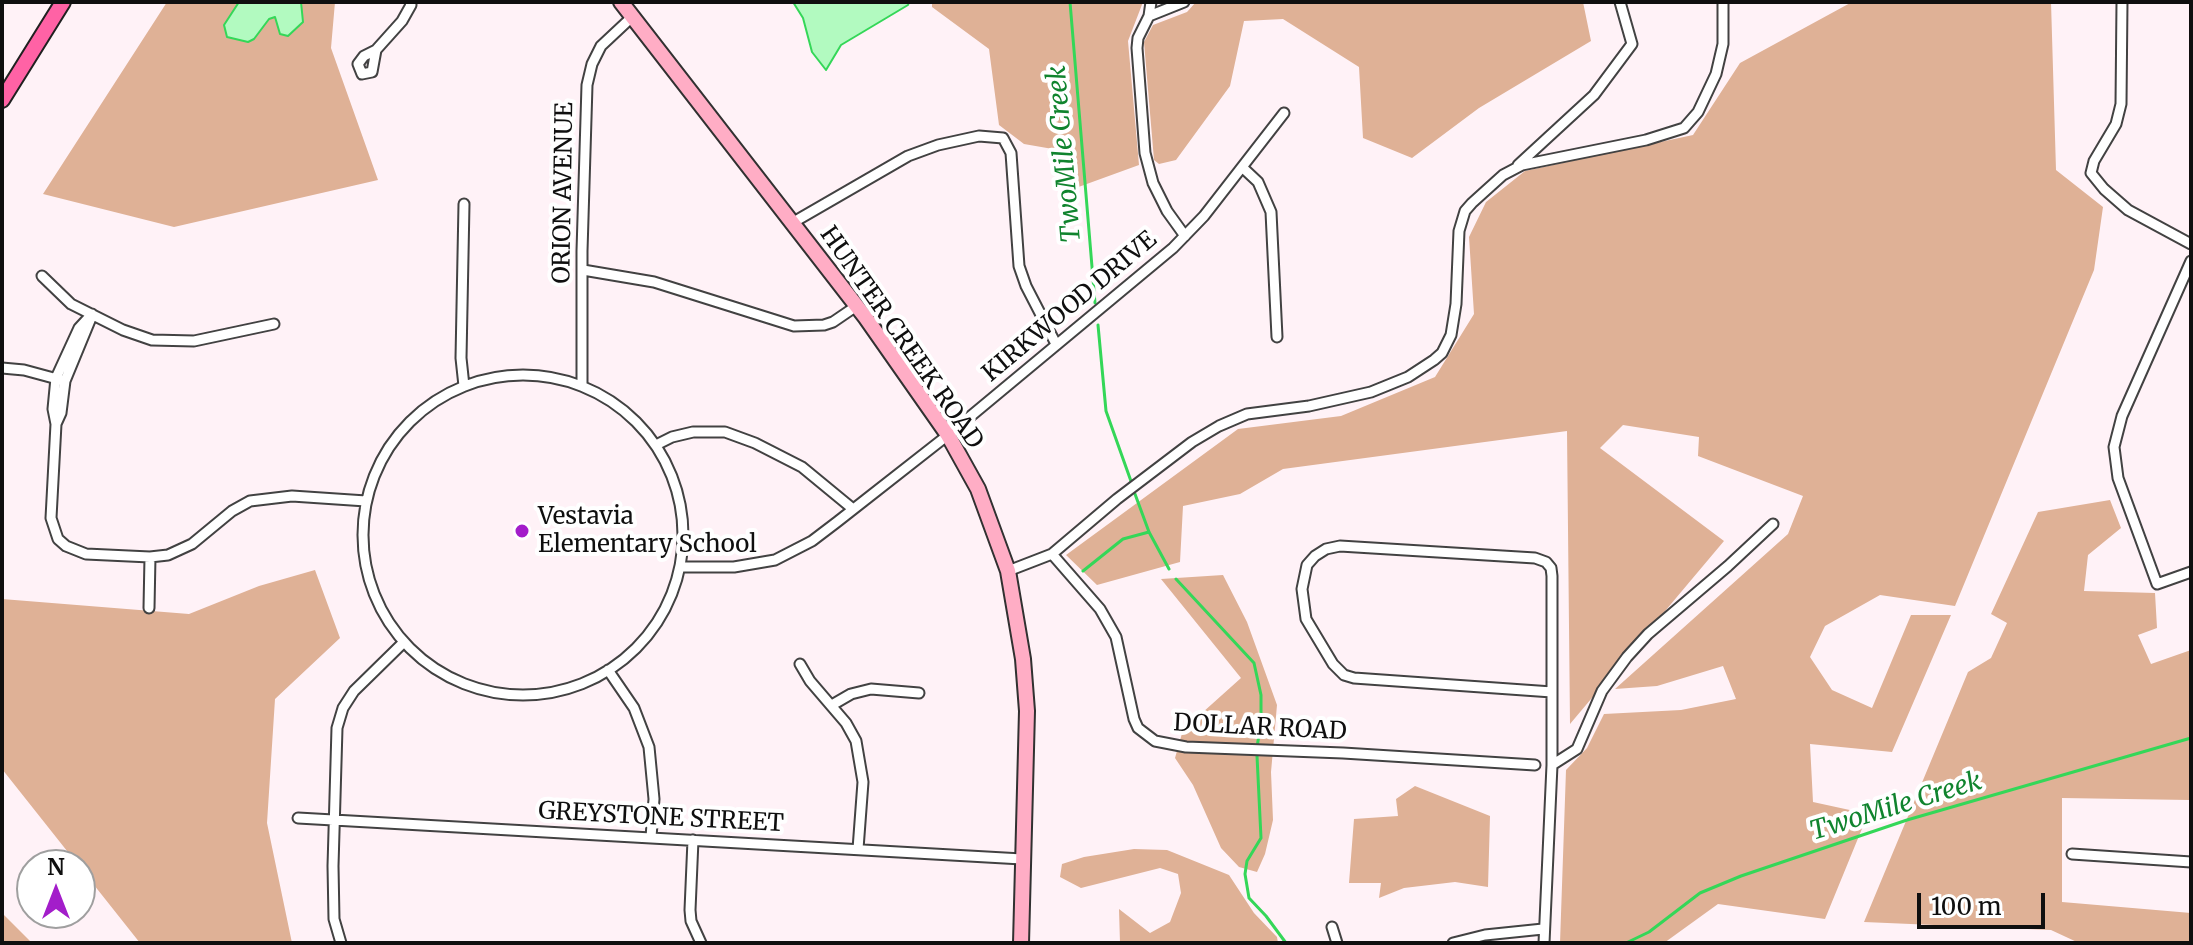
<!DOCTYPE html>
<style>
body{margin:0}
#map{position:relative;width:2193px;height:945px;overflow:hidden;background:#fff2f7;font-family:Merriweather,serif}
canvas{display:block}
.frame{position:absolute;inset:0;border:4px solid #0f0f0f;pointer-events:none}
.north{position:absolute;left:16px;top:849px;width:80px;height:80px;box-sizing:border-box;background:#fff;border:2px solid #9f9f9f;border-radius:50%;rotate:0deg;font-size:22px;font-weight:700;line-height:32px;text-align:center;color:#0f0f0f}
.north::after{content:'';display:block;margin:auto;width:28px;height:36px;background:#a31dca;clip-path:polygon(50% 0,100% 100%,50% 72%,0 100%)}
.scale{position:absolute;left:1917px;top:893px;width:128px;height:36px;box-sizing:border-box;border:4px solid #0f0f0f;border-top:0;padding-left:10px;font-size:24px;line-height:28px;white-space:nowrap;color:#0f0f0f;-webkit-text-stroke:6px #fff;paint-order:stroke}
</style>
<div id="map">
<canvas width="2193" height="945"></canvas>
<div class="frame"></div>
<div class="north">N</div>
<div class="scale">100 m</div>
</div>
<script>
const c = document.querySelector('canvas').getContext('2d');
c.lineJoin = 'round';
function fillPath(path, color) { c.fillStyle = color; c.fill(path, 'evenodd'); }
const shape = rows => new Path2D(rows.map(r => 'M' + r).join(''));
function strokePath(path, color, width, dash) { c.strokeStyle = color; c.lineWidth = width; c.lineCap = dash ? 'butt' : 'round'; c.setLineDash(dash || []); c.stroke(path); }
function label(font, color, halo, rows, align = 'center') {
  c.font = font + ' Merriweather,serif'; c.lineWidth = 8; c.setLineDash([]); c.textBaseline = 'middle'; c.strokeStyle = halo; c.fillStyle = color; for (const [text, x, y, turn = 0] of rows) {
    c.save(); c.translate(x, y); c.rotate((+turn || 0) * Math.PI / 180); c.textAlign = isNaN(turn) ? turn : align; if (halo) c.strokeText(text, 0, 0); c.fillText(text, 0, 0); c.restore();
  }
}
fillPath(shape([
 [167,2,335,2,331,48,378,180,174,227,43,194],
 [932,2,1143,2,1128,41,1139,165,1073,189,1070,152,1024,144,999,125,989,49,932,7],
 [1196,2,1583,2,1591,41,1479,108,1412,158,1363,138,1359,67,1283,19,1244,21,1230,86,1176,160,1159,164,1154,160,1144,42,1153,25,1187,12],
 [1852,2,2051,2,2056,170,2103,207,2094,270,1955,606,1880,595,1825,626,1810,657,1832,690,1872,708,1911,615,1951,615,1892,752,1810,744,1813,802,1868,814,1825,919,1718,904,1664,943,1560,943,1566,770,1587,748,1604,714,1681,710,1736,699,1723,666,1657,686,1615,689,1788,534,1803,496,1698,456,1699,437,1623,425,1600,448,1724,541,1570,724,1567,431,1283,469,1240,494,1183,506,1180,562,1097,585,1066,555,1238,429,1341,416,1435,377,1474,314,1469,237,1486,202,1525,171,1693,135,1740,63],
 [2110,500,2121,528,2088,555,2084,591,2155,593,2157,628,2138,635,2151,664,2191,650,2191,785,2189,800,2062,798,2062,902,2191,913,2191,943,2079,943,2051,930,1864,922,1968,672,1991,658,2007,623,1991,614,2038,512],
 [315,570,340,638,275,699,267,823,292,943,140,943,2,769,2,599,189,614,259,586],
 [1223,575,1247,622,1277,705,1271,772,1273,820,1265,854,1257,872,1239,867,1221,848,1193,785,1175,758,1183,730,1241,678,1161,579],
 [1415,786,1490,816,1488,887,1455,882,1404,888,1379,898,1381,883,1349,883,1354,819,1398,816,1396,799],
 [1134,849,1167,850,1229,875,1254,913,1277,937,1278,943,1120,943,1119,909,1150,933,1170,922,1181,893,1178,874,1160,868,1081,888,1060,877,1062,864,1084,857],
 [2,913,31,942,37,943,2,943]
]), '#dfb196');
const water = shape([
 [239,2,301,2,303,22,288,36,280,34,275,17,269,19,254,39,248,42,227,37,224,25,239,2],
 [793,2,909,2,908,5,841,45,826,70,812,52,803,18,793,2]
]);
fillPath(water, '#b2fac0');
strokePath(water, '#34d758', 2);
strokePath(shape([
 [1070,2,1095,303],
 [1098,325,1106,411,1132,484],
 [1135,494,1149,532,1169,569],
 [1083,571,1123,539,1149,532],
 [1176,579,1254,663,1261,695,1261,723,1257,747],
 [1257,756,1261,838,1247,861,1245,874,1249,898,1266,916,1286,943],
 [1626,943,1649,932,1700,893,1741,876,1907,820,2191,738]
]), '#34d758', 3);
const minor = shape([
 [1151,2,1149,16,1184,2],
 [2122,2,2121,104,2116,124,2094,161,2091,173,2104,189,2128,210,2191,244],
 [1149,16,1138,38,1137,48,1145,153,1153,183,1167,211,1185,236],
 [376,50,372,72,362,74,358,64,364,56,376,50],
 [376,50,402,21,411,5,410,2],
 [1518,165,1594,95,1632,44,1620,2],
 [1242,167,1258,182,1271,212,1277,337],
 [464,204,461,358,464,386],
 [792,223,908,156,938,145,979,136,1003,138,1011,153,1019,266,1026,286,1056,344],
 [2191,261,2122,416,2114,447,2118,478,2157,584,2191,572],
 [583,270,654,282,794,326,824,325,833,322,855,307],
 [42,276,71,304,123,330,152,340,194,341,274,324],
 [92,314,79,328,56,378,53,409,56,424,51,518,58,539,66,546,86,554,150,557,168,555,192,544,232,511,250,501,292,496,366,501],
 [2,368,24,370,61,380],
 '363 535a160 160 0 1 1 320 0a160 160 0 1 1-320 0Z',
 [582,386,582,251,587,85,592,64,601,46,632,17],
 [56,424,61,413,65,381,91,318],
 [656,445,672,437,693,432,725,432,755,443,802,467,853,509],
 [1052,554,1100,609,1116,637,1134,719,1138,728,1155,741,1186,747,1343,753,1535,765],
 [680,567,734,567,775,560,812,541,837,522,948,435,1173,248,1204,216,1284,113],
 [1008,571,1052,554,1117,499,1192,442,1219,426,1247,414,1309,406,1371,392,1408,377,1434,360,1442,353,1451,335,1456,304,1459,231,1465,211,1472,203,1503,175,1522,165,1646,140,1684,128,1698,112,1716,74,1723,44,1723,2],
 [149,608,150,557],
 [800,664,810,681,846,723,856,741,863,782,858,849],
 [608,670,634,708,649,747,654,799,651,837],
 [832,705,851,694,871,689,919,693],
 [1552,765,1577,749,1602,691,1627,657,1648,634,1728,566,1773,524],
 [298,818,1022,859],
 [693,840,690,910,691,921,701,943],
 [2072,854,2191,862],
 [1332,927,1337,943],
 [341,943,334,919,333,866,337,728,343,708,354,691,404,642],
 [1453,943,1485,935,1543,929],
 [1544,943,1552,765,1552,576,1551,568,1546,562,1535,558,1340,546,1326,549,1315,556,1307,565,1302,589,1306,619,1333,664,1344,675,1354,678,1552,692]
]);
const secondary = shape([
 [621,2,866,318,948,435,978,489,1008,571,1023,659,1027,711,1021,943]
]);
const primary = shape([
 [2,100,63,2]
]);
strokePath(minor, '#424242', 13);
strokePath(secondary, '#313131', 18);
strokePath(primary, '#202020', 18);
strokePath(minor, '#fff', 9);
strokePath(secondary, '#ffadc5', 14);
strokePath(primary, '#ff62a5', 14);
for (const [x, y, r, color] of [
 [522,531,8,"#a31dca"]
]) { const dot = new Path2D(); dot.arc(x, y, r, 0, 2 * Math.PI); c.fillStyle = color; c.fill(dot); strokePath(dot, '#fff', 3); }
label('24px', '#0f0f0f', '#fff', [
 ["ORION AVENUE",564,193,-89],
 ["KIRKWOOD DRIVE",1070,307,-40],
 ["HUNTER CREEK ROAD",901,338,55],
 ["DOLLAR ROAD",1260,728,3],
 ["GREYSTONE STREET",661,818,3]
]);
label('24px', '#0f0f0f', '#fff', [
 ["Vestavia",538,517],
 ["Elementary School",538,545]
], 'left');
label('italic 26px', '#10842e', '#fff', [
 ["TwoMile Creek",1065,154,-95],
 ["TwoMile Creek",1896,807,-17]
]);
</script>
